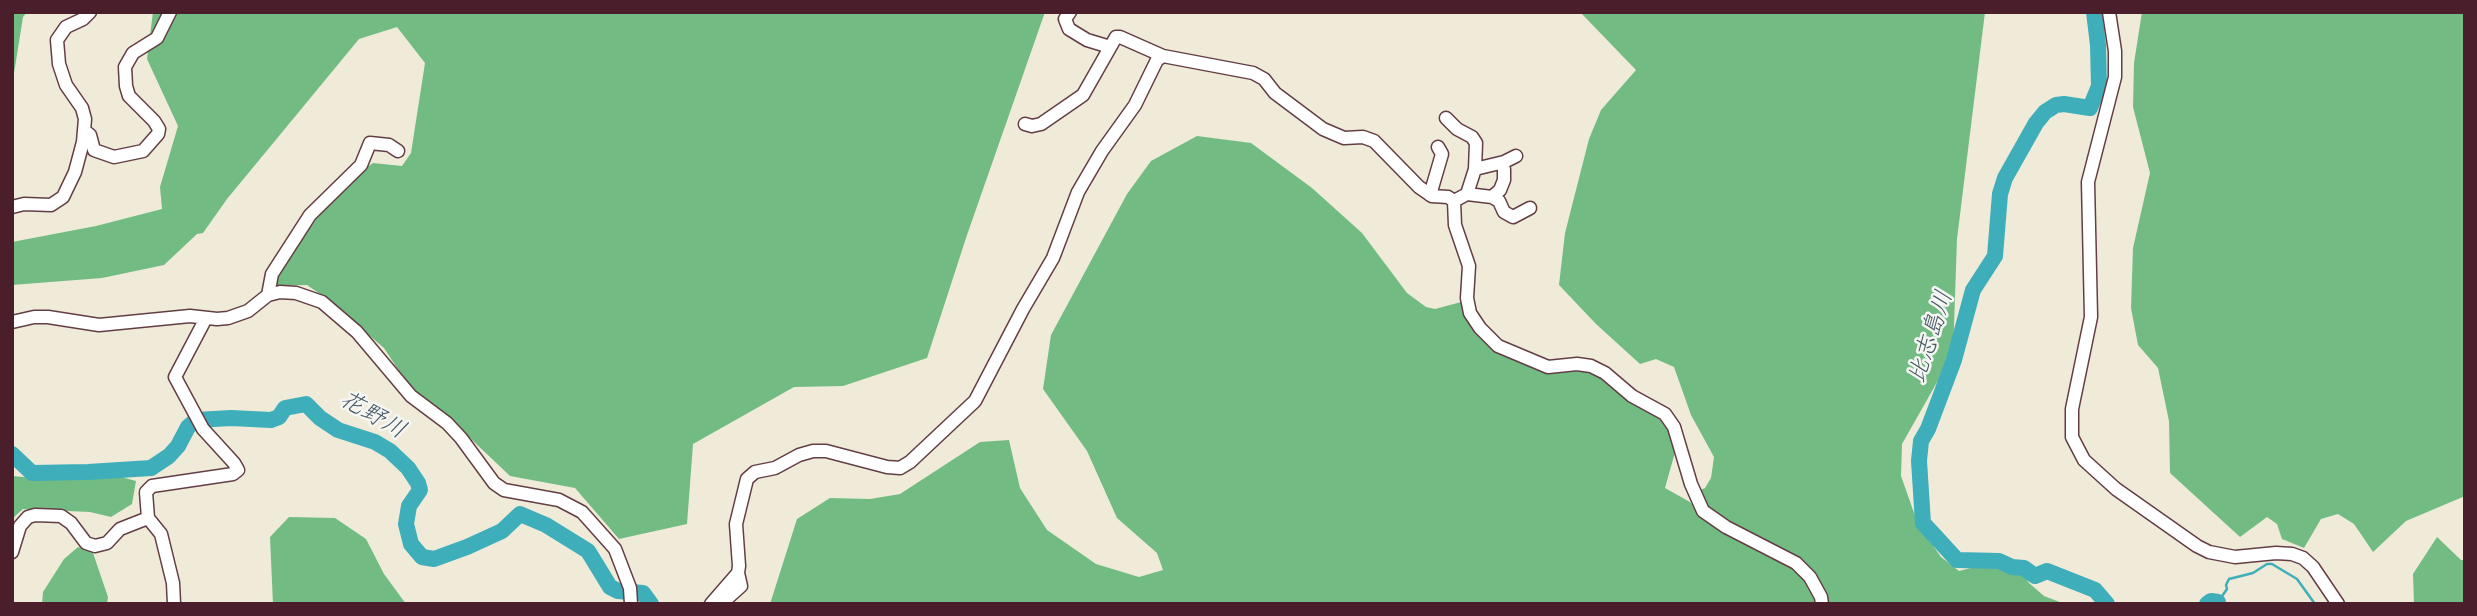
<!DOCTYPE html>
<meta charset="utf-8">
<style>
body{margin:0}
#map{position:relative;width:2477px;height:616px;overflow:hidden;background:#efebd8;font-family:Dekko,sans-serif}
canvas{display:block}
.frame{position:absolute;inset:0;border:14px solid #4a1f2b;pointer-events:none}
</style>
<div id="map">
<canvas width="2477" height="616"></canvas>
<div class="frame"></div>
</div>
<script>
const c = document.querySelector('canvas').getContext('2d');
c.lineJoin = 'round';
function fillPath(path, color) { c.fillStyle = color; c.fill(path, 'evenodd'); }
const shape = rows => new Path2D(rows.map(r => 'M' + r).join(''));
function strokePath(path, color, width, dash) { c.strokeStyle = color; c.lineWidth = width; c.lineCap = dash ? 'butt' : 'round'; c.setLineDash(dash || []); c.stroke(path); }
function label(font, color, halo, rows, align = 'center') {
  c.font = font + ' Dekko,"Klee One",sans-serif'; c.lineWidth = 5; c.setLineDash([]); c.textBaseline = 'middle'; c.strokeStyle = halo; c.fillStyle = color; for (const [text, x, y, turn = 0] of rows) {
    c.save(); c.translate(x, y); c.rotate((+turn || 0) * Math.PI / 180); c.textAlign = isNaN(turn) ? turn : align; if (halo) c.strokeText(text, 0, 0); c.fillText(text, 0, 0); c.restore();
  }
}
fillPath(shape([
 [12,12,27,12,23,17,12,86],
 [153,12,1045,12,967,235,927,358,843,386,794,387,693,444,687,524,619,539,575,488,510,476,450,419,416,397,384,348,323,296,307,285,272,286,277,272,343,183,373,163,402,166,411,153,425,63,397,27,359,39,227,199,203,233,197,234,164,265,102,278,12,285,12,242,96,226,162,209,160,187,178,126,147,59],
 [1580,12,1985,12,1957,239,1953,354,1902,444,1901,476,1918,524,1941,557,1959,571,1979,566,1989,556,2000,556,2015,561,2029,583,2044,596,2065,604,1827,604,1820,583,1707,507,1698,491,1705,488,1711,478,1714,457,1691,415,1674,367,1656,359,1640,364,1596,324,1559,285,1565,233,1589,139,1601,110,1636,70],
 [2142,12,2465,12,2465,496,2406,521,2373,552,2354,524,2338,514,2321,519,2304,548,2282,539,2277,524,2267,517,2240,537,2170,473,2169,421,2158,368,2138,345,2131,308,2133,248,2150,173,2133,107,2134,63],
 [1197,136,1251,143,1312,188,1362,233,1407,293,1426,307,1435,309,1461,302,1471,323,1496,351,1595,371,1662,418,1670,427,1677,445,1665,488,1690,502,1697,510,1792,566,1805,576,1818,604,770,604,797,519,830,498,870,499,900,494,980,442,1009,440,1020,488,1047,530,1096,564,1139,577,1163,570,1157,553,1117,518,1087,451,1043,389,1051,335,1127,194,1151,161],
 [12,476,58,480,121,477,136,481,132,504,111,517,90,512,23,509,12,519],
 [289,517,335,518,366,539,384,574,406,604,273,604,270,537],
 [2437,537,2461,560,2465,560,2465,604,2414,604,2413,574],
 [78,547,93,553,108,597,107,604,42,604,43,592,64,559]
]), '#72bc84');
strokePath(shape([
 [2218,602,2227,589,2226,585,2229,579,2253,573,2267,564,2272,564,2297,579,2315,604]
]), '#3faebb', 2.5);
strokePath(shape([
 [2094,12,2098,45,2099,86,2090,108,2064,104,2056,105,2045,112,2036,123,2005,178,2000,194,1995,256,1973,290,1954,360,1928,429,1921,441,1919,461,1923,523,1957,560,1999,561,2012,567,2024,568,2035,576,2047,571,2095,590,2107,604],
 [12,454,32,473,88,472,151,468,169,456,178,446,188,427,196,420,231,418,271,420,279,417,285,408,306,404,320,418,338,430,375,442,390,451,408,468,418,483,420,490,409,506,406,524,411,544,422,557,434,559,467,547,502,531,520,514,546,525,588,551,610,587,618,591,643,593,651,604],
 [2207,604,2211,601,2218,602]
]), '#3faebb', 16);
const minor = shape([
 [1070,12,1065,19,1069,29,1087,40,1110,47],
 [2109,12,2115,51,2115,77,2088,182,2091,317,2072,409,2072,437,2084,460,2116,489,2197,546,2209,552,2235,557,2276,553,2292,554,2303,558,2313,567,2338,604],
 [1446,118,1457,129,1472,137,1476,143,1475,169],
 [1025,124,1032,126,1041,124,1083,95,1116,37,1120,37,1163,56,1253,73,1264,79,1275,93,1323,129,1344,138,1363,137,1374,141,1419,187,1432,196,1448,197,1454,201,1455,225,1469,266,1467,298,1470,313,1480,328,1498,346,1548,367,1577,364,1591,366,1605,373,1632,396,1665,414,1674,427,1691,484,1703,511,1726,527,1796,563,1810,577,1821,597,1822,604],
 [85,131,90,135,94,150,114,157,143,151,158,134,159,129,154,121,129,96,126,86,125,67,133,53,157,38,170,12],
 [1467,194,1492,197,1500,190,1504,180,1504,169],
 [1430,195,1442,154,1438,147],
 [1492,197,1499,201,1504,212,1513,217,1530,208],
 [1454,201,1467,194,1475,169,1504,162,1516,156],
 [12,207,24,204,51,205,63,197,75,172,83,142,85,119,82,108,66,85,59,64,57,40,66,27,83,19,90,12],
 [268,295,272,274,310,215,361,165,370,143,389,145,398,151],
 [12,322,34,317,48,317,99,325,190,316,217,319,228,318,248,311,268,295,280,292,296,293,322,302,357,332,411,396,447,423,461,438,494,483,504,490,559,500,582,512,615,549,630,588,631,604],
 [12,552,20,526,28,517,35,515,61,516,71,523,86,543,95,546,107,543,120,529,148,518],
 [174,604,173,583,161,534,148,518,146,492,152,486,233,474,238,470,234,463,203,429,175,377,206,318],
 [711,604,738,573],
 [721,604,741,586,738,573,739,566,736,524,747,479,755,472,775,468,799,455,813,451,826,451,887,467,900,468,910,462,975,401,1023,309,1053,258,1078,192,1102,151,1135,105,1157,60,1163,56]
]);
strokePath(minor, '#633e45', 15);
strokePath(minor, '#fff', 12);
label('italic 24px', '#465865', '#f6f6f2', [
 ["比志島川",1934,338,-72],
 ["花野川",371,418,30]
]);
</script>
